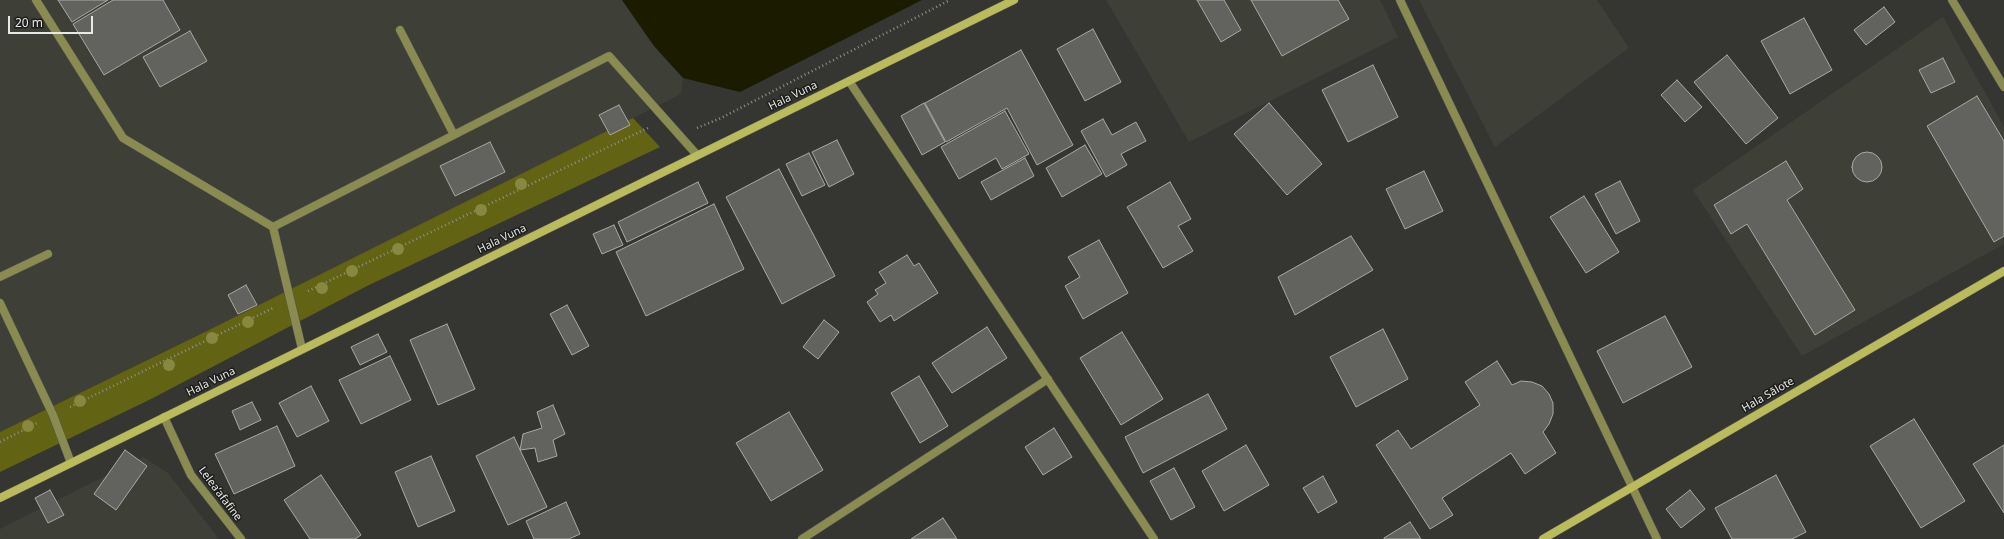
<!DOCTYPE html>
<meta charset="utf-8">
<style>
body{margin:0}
#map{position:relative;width:2004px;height:539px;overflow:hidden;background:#353632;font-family:"Noto Sans",sans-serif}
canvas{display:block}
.scale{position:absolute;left:8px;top:16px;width:85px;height:18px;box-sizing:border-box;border:2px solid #e8e9e6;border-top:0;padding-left:5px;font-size:12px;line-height:14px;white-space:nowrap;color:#e8e9e6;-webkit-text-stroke:3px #1d1d1b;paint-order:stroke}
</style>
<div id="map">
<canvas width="2004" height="539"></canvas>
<div class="scale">20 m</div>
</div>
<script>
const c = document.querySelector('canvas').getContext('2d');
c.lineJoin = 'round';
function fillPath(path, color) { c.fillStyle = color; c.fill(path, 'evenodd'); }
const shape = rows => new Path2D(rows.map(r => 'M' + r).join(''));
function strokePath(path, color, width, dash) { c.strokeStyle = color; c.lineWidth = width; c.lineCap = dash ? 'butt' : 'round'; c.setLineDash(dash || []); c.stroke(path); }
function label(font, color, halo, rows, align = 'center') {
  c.font = font + ' "Noto Sans",sans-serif'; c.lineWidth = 3; c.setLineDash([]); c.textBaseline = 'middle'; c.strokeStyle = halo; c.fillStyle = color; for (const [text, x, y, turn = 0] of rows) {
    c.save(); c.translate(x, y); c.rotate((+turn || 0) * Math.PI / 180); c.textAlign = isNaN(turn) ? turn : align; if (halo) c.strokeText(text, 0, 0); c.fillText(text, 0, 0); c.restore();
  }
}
fillPath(shape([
 [0,0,622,0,654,46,683,78,681,94,213,328,0,432],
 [1106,0,1380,0,1398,37,1189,142],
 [1419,0,1597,0,1629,48,1495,147],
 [1943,17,2004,127,2004,244,1802,356,1693,190],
 [143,457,168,473,219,539,0,539,0,529]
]), '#3e3f36');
fillPath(shape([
 [633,118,660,147,367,286,151,399,0,472,0,432,213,328]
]), '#636314');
fillPath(shape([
 [622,0,922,0,740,92,683,78,654,46]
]), '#1b1b00');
const building = shape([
 [58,0,108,0,72,22,58,0],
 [113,0,163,0,180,30,104,75,73,24,113,0],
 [1197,0,1224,0,1241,30,1221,42,1197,0],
 [1251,0,1338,0,1349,19,1282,56,1251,0],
 [1884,7,1895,22,1866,45,1854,30,1884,7],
 [1804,18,1832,70,1790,94,1761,41,1804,18],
 [1093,29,1121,82,1085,101,1057,49,1093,29],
 [190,31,207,61,160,87,143,57,190,31],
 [1021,50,1073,145,1037,165,1007,108,946,142,925,103,1021,50],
 [1727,55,1778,118,1746,144,1694,82,1727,55],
 [1943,58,1955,82,1931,93,1919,70,1943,58],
 [1373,65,1398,117,1348,142,1322,90,1373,65],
 [1677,80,1702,107,1685,122,1661,95,1677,80],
 [1977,96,2004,141,2004,236,1994,242,1927,126,1977,96],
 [924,103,945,142,922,155,901,116,924,103],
 [1269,103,1322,164,1287,195,1234,134,1269,103],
 [619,105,630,125,610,135,599,115,619,105],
 [1005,111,1029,154,1002,169,996,158,959,179,941,147,1005,111],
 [1103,119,1112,135,1136,122,1146,141,1121,154,1127,165,1106,177,1081,131,1103,119],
 [837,140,854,174,829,187,812,152,837,140],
 [490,142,505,172,455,196,440,166,490,142],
 [1085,145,1102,174,1062,197,1046,168,1085,145],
 '1852 167a15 15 0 1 1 30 0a15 15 0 1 1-30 0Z',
 [809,153,825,185,802,196,786,164,809,153],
 [1025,158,1034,176,991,200,981,182,1025,158],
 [1786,161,1803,189,1787,200,1855,310,1815,335,1747,224,1731,234,1714,205,1786,161],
 [779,169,835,276,782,304,726,197,779,169],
 [1424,171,1443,211,1405,229,1386,189,1424,171],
 [1620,181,1640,221,1616,234,1595,194,1620,181],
 [698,182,708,203,627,242,618,222,698,182],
 [1170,182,1191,219,1178,226,1193,251,1163,268,1127,207,1170,182],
 [1584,196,1619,252,1586,273,1550,217,1584,196],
 [714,204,744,269,646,316,616,252,714,204],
 [614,225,623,245,602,254,593,234,614,225],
 [1351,236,1373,270,1295,315,1278,277,1351,236],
 [1099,240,1128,293,1083,319,1065,286,1080,277,1068,257,1099,240],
 [907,255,914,266,919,263,938,293,894,321,891,315,880,322,867,302,878,294,875,290,886,283,879,272,907,255],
 [246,285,257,305,238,314,228,295,246,285],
 [567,305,589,346,572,355,550,314,567,305],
 [1665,316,1692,367,1623,403,1597,351,1665,316],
 [824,320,839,332,818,359,803,347,824,320],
 [447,324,475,389,438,405,410,340,447,324],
 [987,327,1007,358,952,393,932,363,987,327],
 [1383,329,1408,379,1356,407,1330,357,1383,329],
 [1122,332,1163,399,1121,425,1080,358,1122,332],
 [378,334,387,352,360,365,351,347,378,334],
 [390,356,411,400,361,424,339,380,390,356],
 [1497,361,1512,385,1521,381,1532,382,1542,386,1549,394,1553,403,1553,414,1549,424,1543,432,1556,453,1525,474,1511,453,1442,498,1453,515,1430,529,1376,445,1398,430,1411,449,1480,405,1465,382,1497,361],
 [919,376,948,426,920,443,891,393,919,376],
 [311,386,329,421,297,437,279,403,311,386],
 [1208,394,1227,429,1143,473,1125,437,1208,394],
 [252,402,261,420,240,430,232,411,252,402],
 [553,405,565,434,553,440,557,456,538,462,535,448,520,450,523,434,542,428,537,412,553,405],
 [789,412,823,470,771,501,736,443,789,412],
 [1914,419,1965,501,1921,528,1870,446,1914,419],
 [277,426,295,466,234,494,215,454,277,426],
 [1054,428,1072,457,1043,475,1025,447,1054,428],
 [514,437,547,507,508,525,476,456,514,437],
 [1246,445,1269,485,1224,511,1202,471,1246,445],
 [2004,445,2004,513,1973,464,2004,445],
 [125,450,147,466,116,510,94,494,125,450],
 [431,456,455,511,418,527,395,472,431,456],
 [1174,468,1195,507,1171,520,1150,481,1174,468],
 [321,475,361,535,355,539,310,539,284,500,321,475],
 [1776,475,1806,532,1792,539,1732,539,1715,508,1776,475],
 [1323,476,1337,502,1318,513,1303,488,1323,476],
 [50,490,64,515,48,523,35,498,50,490],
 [1690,490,1705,509,1681,528,1666,509,1690,490],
 [566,502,580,534,569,539,534,539,526,521,566,502],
 [943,518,957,539,911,539,943,518],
 [1410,522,1421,539,1384,539,1384,538,1410,522]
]);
fillPath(building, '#62635e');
strokePath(building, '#a9aaa5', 1);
const lane = shape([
 [36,0,123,138,273,227],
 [400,30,454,135],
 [0,277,48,254],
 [0,303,53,415,71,463],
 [302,349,273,227,609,56,697,155]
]);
const street = shape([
 [1400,0,1657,539],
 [1952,0,2004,87],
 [849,81,1154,539],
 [164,417,191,475,241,539],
 [802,539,1048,379]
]);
const secondary = shape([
 [0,498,1014,0],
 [1543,539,2004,271]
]);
strokePath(lane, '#52534f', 9);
strokePath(street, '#52534f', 9);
strokePath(secondary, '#52534f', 9);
strokePath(shape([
 [697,128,721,118,950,0],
 [308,291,648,128],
 [70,407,273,308],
 [0,442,37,423]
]), '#90918e', 2.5, [1, 3]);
strokePath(lane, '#8a8b51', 8);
strokePath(street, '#8a8b51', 8);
strokePath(secondary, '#babb5a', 8);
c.fillStyle = '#888840';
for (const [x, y] of [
 [521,184],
 [481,210],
 [398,249],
 [352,271],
 [322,288],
 [248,322],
 [212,338],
 [169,365],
 [80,401],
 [28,426]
]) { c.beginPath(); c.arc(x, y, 6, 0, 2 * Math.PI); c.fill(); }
label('11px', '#e8e9e6', '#1d1d1b', [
 ["Hala Vuna",793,96,-26],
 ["Hala Vuna",502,239,-26],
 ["Hala Vuna",211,382,-26],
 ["Hala Sālote",1768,395,-30],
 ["Lelea’afafine",220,494,53]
]);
</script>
